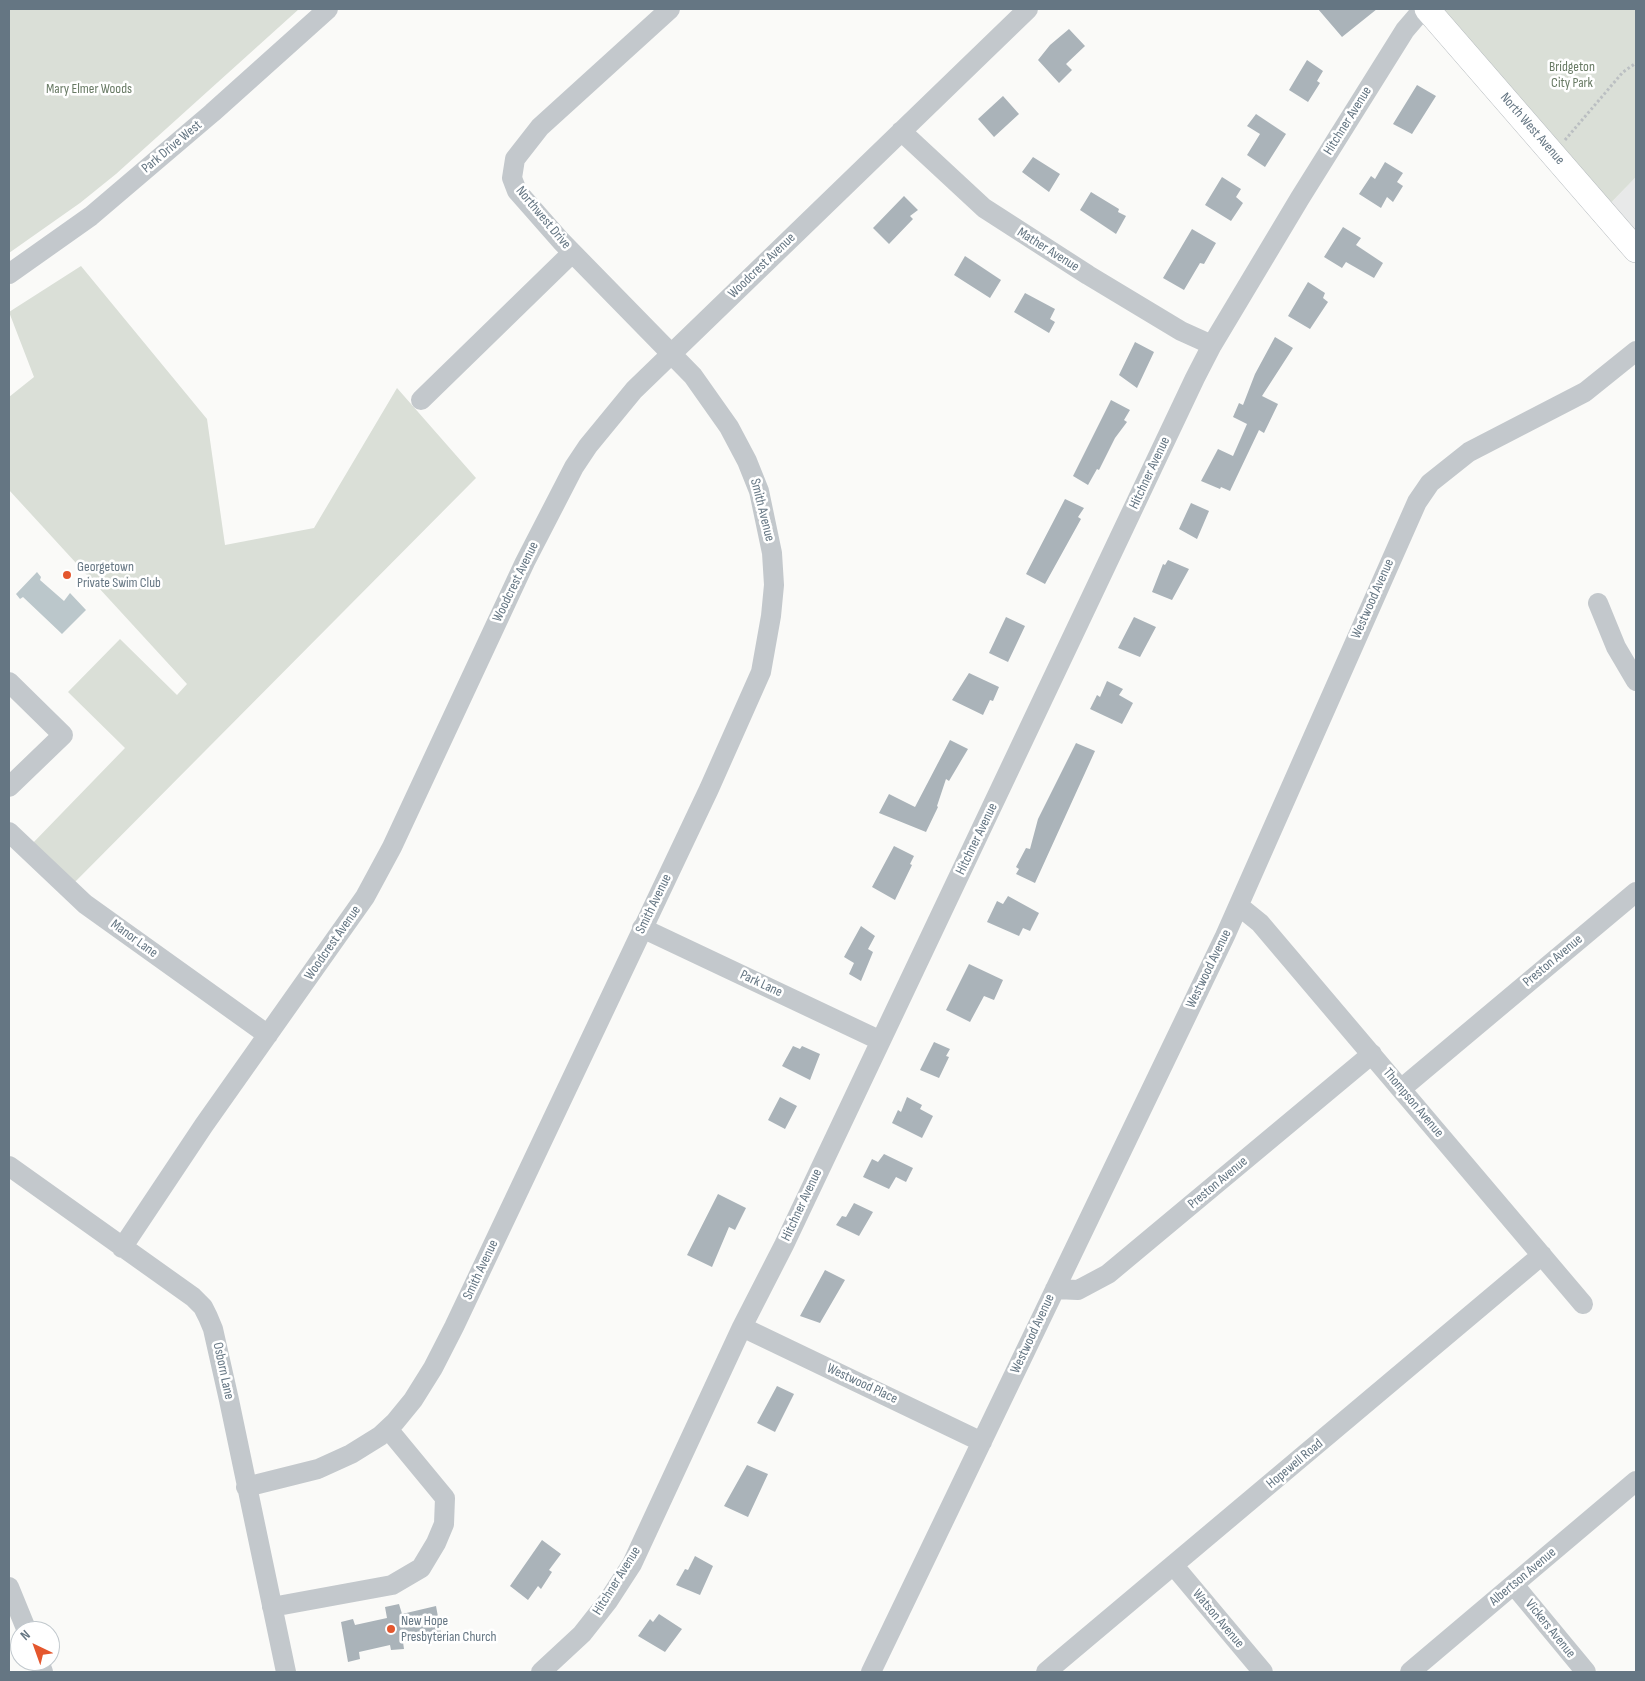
<!DOCTYPE html>
<style>
body{margin:0}
#map{position:relative;width:1645px;height:1681px;overflow:hidden;background:#fafaf8;font-family:"Sofia Sans Condensed",sans-serif}
canvas{display:block}
.frame{position:absolute;inset:0;border:10px solid #657683;pointer-events:none}
.north{position:absolute;left:10px;top:1621px;width:50px;height:50px;box-sizing:border-box;background:#fff;border:1px solid #c1c8cd;border-radius:50%;rotate:318deg;font-size:14px;font-weight:700;line-height:20px;text-align:center;color:#657683}
.north::after{content:'';display:block;margin:auto;width:18px;height:22px;background:#e4572e;clip-path:polygon(50% 0,100% 100%,50% 72%,0 100%)}
</style>
<div id="map">
<canvas width="1645" height="1681"></canvas>
<div class="frame"></div>
<div class="north">N</div>
</div>
<script>
const c = document.querySelector('canvas').getContext('2d');
c.lineJoin = 'round';
function fillPath(path, color) { c.fillStyle = color; c.fill(path, 'evenodd'); }
const shape = rows => new Path2D(rows.map(r => 'M' + r).join(''));
function strokePath(path, color, width, dash) { c.strokeStyle = color; c.lineWidth = width; c.lineCap = dash ? 'butt' : 'round'; c.setLineDash(dash || []); c.stroke(path); }
function label(font, color, halo, rows, align = 'center') {
  c.font = font + ' "Sofia Sans Condensed",sans-serif'; c.lineWidth = 5; c.setLineDash([]); c.textBaseline = 'middle'; c.strokeStyle = halo; c.fillStyle = color; for (const [text, x, y, turn = 0] of rows) {
    c.save(); c.translate(x, y); c.rotate((+turn || 0) * Math.PI / 180); c.textAlign = isNaN(turn) ? turn : align; if (halo) c.strokeText(text, 0, 0); c.fillText(text, 0, 0); c.restore();
  }
}
fillPath(shape([
 [1636,177,1636,250,1603,211]
]), '#e8e9e9');
fillPath(shape([
 [9,9,299,9,116,174,80,203,9,253],
 [1427,9,1636,9,1636,177,1603,211],
 [81,266,207,419,225,545,314,528,397,388,476,478,70,887,30,846,125,748,68,692,120,639,177,695,187,684,9,490,9,397,34,377,9,312]
]), '#dadfd7');
fillPath(shape([
 [37,572,41,577,40,580,64,601,70,593,86,610,62,634,23,597,20,599,16,594]
]), '#bbc7cb');
fillPath(shape([
 [1318,9,1377,9,1342,37],
 [1069,29,1085,46,1066,64,1072,70,1059,83,1038,60,1050,45],
 [1307,60,1323,71,1317,81,1320,83,1308,102,1289,90],
 [1417,85,1436,96,1412,134,1393,124],
 [1003,96,1019,114,994,137,978,119],
 [1256,114,1286,134,1265,167,1247,155,1260,134,1247,126],
 [1033,157,1060,174,1049,192,1022,172],
 [1385,162,1403,173,1397,182,1403,186,1393,202,1387,197,1381,208,1359,194,1371,176,1375,179],
 [1222,177,1241,189,1236,197,1243,203,1231,221,1205,205],
 [1091,192,1119,209,1118,212,1126,216,1116,234,1080,210],
 [904,196,918,210,910,216,913,219,889,244,873,228],
 [1343,227,1361,238,1356,245,1383,263,1374,278,1346,262,1342,268,1324,257],
 [1192,229,1216,243,1204,264,1200,263,1184,290,1163,278],
 [965,256,1001,280,990,298,954,275],
 [1308,282,1325,293,1323,298,1328,302,1310,329,1288,316],
 [1025,293,1055,309,1050,319,1055,322,1049,333,1014,312],
 [1275,337,1293,348,1262,396,1278,404,1264,433,1259,430,1230,491,1221,487,1220,489,1201,481,1218,449,1233,456,1247,424,1233,417,1239,403,1243,405,1255,374],
 [1135,342,1154,352,1137,388,1119,375],
 [1111,400,1130,410,1124,420,1127,422,1115,438,1099,470,1097,469,1088,485,1073,476],
 [1065,499,1084,508,1078,517,1081,519,1045,584,1026,574],
 [1191,503,1209,511,1197,539,1179,529],
 [1168,560,1189,569,1172,600,1152,592,1163,564,1165,565],
 [1006,617,1025,626,1008,662,989,653],
 [1134,617,1156,627,1140,657,1118,648],
 [969,673,999,687,993,701,990,700,983,715,952,700],
 [1107,681,1123,689,1119,695,1133,703,1122,724,1090,709,1097,695,1100,697],
 [950,740,968,749,949,781,946,779,937,806,938,807,926,832,879,813,889,794,915,807],
 [1076,743,1095,751,1035,883,1016,874,1019,869,1016,867,1026,848,1030,849,1038,819],
 [894,846,914,856,910,864,912,865,895,900,872,887],
 [1008,896,1039,913,1030,931,1023,928,1019,936,987,922,997,901,1003,904],
 [861,926,875,936,868,949,873,952,861,981,849,974,854,963,844,957],
 [969,964,1003,980,994,1000,984,996,970,1022,946,1010],
 [934,1042,950,1049,946,1056,949,1057,939,1078,920,1070],
 [793,1046,800,1049,802,1046,820,1054,810,1080,782,1066],
 [780,1097,797,1106,785,1129,768,1120],
 [907,1097,922,1105,920,1109,933,1116,922,1138,892,1123,898,1110,901,1112],
 [884,1154,913,1168,906,1182,896,1177,889,1189,863,1177,872,1159,878,1162],
 [718,1194,746,1208,735,1230,729,1227,712,1267,687,1255],
 [854,1203,873,1212,859,1236,836,1225,842,1216,846,1217],
 [825,1270,845,1280,820,1323,800,1316],
 [777,1386,794,1394,775,1432,757,1423],
 [747,1465,768,1474,748,1517,724,1506],
 [542,1540,561,1554,549,1570,552,1572,541,1589,538,1586,528,1600,510,1586],
 [695,1556,713,1566,700,1595,676,1585,685,1569,688,1570],
 [399,1604,402,1614,436,1606,441,1633,403,1642,404,1649,391,1650,390,1645,359,1652,360,1659,348,1662,341,1622,353,1619,355,1625,387,1618,385,1607],
 [659,1614,682,1629,665,1652,638,1636,650,1619,653,1622]
]), '#aab3b9');
const major = shape([
 [1427,9,1636,250]
]);
strokePath(major, '#b5babe', 26);
strokePath(shape([
 [1565,140,1623,72,1636,63]
]), '#bbbfc2', 3, [2.5, 2.5]);
strokePath(shape([
 [901,131,984,208,1088,275,1181,331,1212,345],
 [9,274,91,216,212,113,328,9],
 [421,400,572,253],
 [1598,603,1616,647,1636,681],
 [9,682,63,735,9,787],
 [9,832,85,904,268,1035],
 [1239,906,1260,923,1583,1304],
 [642,928,879,1040],
 [1401,1089,1636,892],
 [9,1166,193,1297,203,1307,208,1317,213,1329,229,1400,286,1672],
 [122,1248,204,1125,365,897,392,847,525,562,574,467,588,446,634,390,1028,9],
 [1055,1289,1078,1290,1108,1274,1372,1054],
 [742,1327,982,1442],
 [246,1487,318,1469,351,1454,380,1436,395,1422,413,1400,433,1368,454,1327,709,789,761,672,771,616,774,585,772,553,759,491,747,461,729,427,693,376,561,241,517,191,512,178,515,159,540,127,670,9],
 [1174,1566,1263,1672],
 [1514,1585,1586,1672],
 [9,1587,27,1631],
 [272,1607,392,1585,421,1568,436,1543,444,1524,445,1498,388,1429],
 [39,1661,43,1672],
 [541,1672,582,1634,608,1601,632,1564,742,1327,784,1245,1195,378,1212,345,1300,198,1405,30,1423,9],
 [871,1672,1225,936,1417,502,1430,483,1469,452,1585,392,1636,351],
 [1046,1672,1542,1255],
 [1410,1672,1636,1481]
]), '#c3c8cc', 20);
strokePath(major, '#fff', 25);
for (const [x, y, r, color] of [
 [67,575,5,"#e4572e"],
 [391,1629,5,"#e4572e"]
]) { const dot = new Path2D(); dot.arc(x, y, r, 0, 2 * Math.PI); c.fillStyle = color; c.fill(dot); strokePath(dot, '#fff', 2); }
label('14px', '#687a64', '#fff', [
 ["Bridgeton",1572,67],
 ["City Park",1572,83],
 ["Mary Elmer Woods",89,89]
]);
label('14px', '#657683', '#fff', [
 ["Hitchner Avenue",1348,121,-58],
 ["North West Avenue",1532,129,49],
 ["Park Drive West",172,147,-40],
 ["Northwest Drive",543,218,50],
 ["Mather Avenue",1048,250,32],
 ["Woodcrest Avenue",762,266,-44],
 ["Hitchner Avenue",1150,473,-65],
 ["Smith Avenue",762,510,76],
 ["Woodcrest Avenue",516,582,-64],
 ["Westwood Avenue",1373,599,-66],
 ["Hitchner Avenue",977,839,-64],
 ["Smith Avenue",654,904,-64],
 ["Manor Lane",134,939,36],
 ["Woodcrest Avenue",333,943,-55],
 ["Preston Avenue",1553,961,-40],
 ["Westwood Avenue",1209,969,-64],
 ["Park Lane",761,984,25],
 ["Thompson Avenue",1413,1103,50],
 ["Preston Avenue",1218,1183,-40],
 ["Hitchner Avenue",802,1205,-65],
 ["Smith Avenue",481,1270,-65],
 ["Westwood Avenue",1033,1334,-65],
 ["Osborn Lane",223,1371,78],
 ["Westwood Place",862,1384,25],
 ["Hopewell Road",1295,1464,-40],
 ["Albertson Avenue",1523,1577,-40],
 ["Hitchner Avenue",617,1581,-58],
 ["Watson Avenue",1218,1619,50],
 ["Vickers Avenue",1550,1629,51]
]);
label('14px', '#657683', '#fff', [
 ["Georgetown",77,567],
 ["Private Swim Club",77,583],
 ["New Hope",401,1621],
 ["Presbyterian Church",401,1637]
], 'left');
</script>
